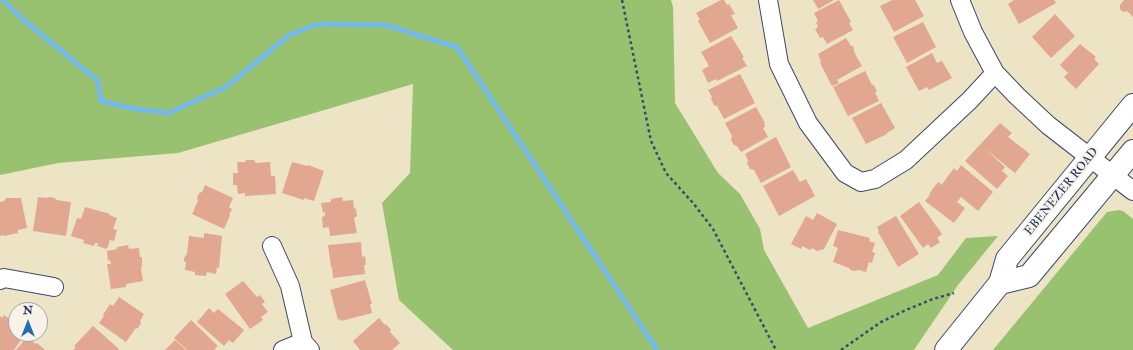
<!DOCTYPE html>
<style>
body{margin:0}
#map{position:relative;width:1133px;height:350px;overflow:hidden;background:#ede3c5;font-family:"IM FELL Double Pica",serif}
canvas{display:block}
.north{position:absolute;left:8px;top:302px;width:40px;height:40px;box-sizing:border-box;background:#f7f3e8;border:1px solid #9fa5b1;border-radius:50%;rotate:0deg;font-size:11px;font-weight:700;line-height:16px;text-align:center;color:#1b2f5e}
.north::after{content:'';display:block;margin:auto;width:14px;height:18px;background:#1f6fb2;clip-path:polygon(50% 0,100% 100%,50% 72%,0 100%)}
</style>
<div id="map">
<canvas width="1133" height="350"></canvas>
<div class="north">N</div>
</div>
<script>
const c = document.querySelector('canvas').getContext('2d');
c.lineJoin = 'round';
function fillPath(path, color) { c.fillStyle = color; c.fill(path, 'evenodd'); }
const shape = rows => new Path2D(rows.map(r => 'M' + r).join(''));
function strokePath(path, color, width, dash) { c.strokeStyle = color; c.lineWidth = width; c.lineCap = dash ? 'butt' : 'round'; c.setLineDash(dash || []); c.stroke(path); }
function label(font, color, halo, rows, align = 'center') {
  c.font = font + ' "IM FELL Double Pica",serif'; c.lineWidth = 4; c.setLineDash([]); c.textBaseline = 'middle'; c.strokeStyle = halo; c.fillStyle = color; for (const [text, x, y, turn = 0] of rows) {
    c.save(); c.translate(x, y); c.rotate((+turn || 0) * Math.PI / 180); c.textAlign = isNaN(turn) ? turn : align; if (halo) c.strokeText(text, 0, 0); c.fillText(text, 0, 0); c.restore();
  }
}
fillPath(shape([
 [0,0,671,0,673,7,675,103,718,173,740,194,760,229,764,250,808,328,938,275,966,238,998,236,958,285,914,350,453,350,399,300,382,203,410,173,413,84,178,153,58,163,0,175],
 [1119,210,1123,211,1133,219,1133,350,993,350,1107,212]
]), '#98c26f');
strokePath(shape([
 [3,0,19,16,98,81,101,101,135,109,169,113,226,87,288,36,317,24,385,25,457,47,657,350]
]), '#73baeb', 5);
fillPath(shape([
 [721,0,724,0,727,5,729,4,735,14,731,15,738,28,710,43,698,21,700,20,696,13],
 [813,0,834,0,818,9],
 [839,0,851,22,849,23,853,30,827,44,823,37,820,38,815,29,818,27,816,22,818,21,814,13],
 [892,0,915,0,924,16,894,32,880,6],
 [1014,0,1054,0,1056,3,1019,24,1008,4],
 [1124,0,1133,0,1133,17,1127,11,1123,12,1120,9,1120,5],
 [1055,14,1075,36,1051,58,1032,37],
 [923,22,936,47,907,63,893,37],
 [731,36,744,57,742,58,747,66,717,81,716,79,708,83,702,70,709,66,701,52],
 [846,38,851,46,853,46,855,54,862,66,837,80,839,83,832,86,820,63,821,62,818,54],
 [1080,44,1096,57,1094,59,1099,64,1076,89,1064,77,1068,73,1060,65],
 [932,53,937,63,942,61,952,78,929,90,927,87,919,91,906,67],
 [865,71,872,85,873,84,877,91,875,92,879,101,848,116,833,87],
 [740,74,755,103,724,119,717,106,714,105,711,99,712,97,708,90],
 [881,103,895,128,887,133,887,134,866,144,852,118],
 [756,107,765,123,764,124,765,127,763,128,768,137,741,152,737,146,734,145,731,140,732,136,725,123],
 [1000,123,1012,133,1008,137,1030,154,1015,173,984,148,1005,167,1002,171,1008,176,997,189,965,161],
 [776,137,791,167,761,183,754,170,750,169,747,163,748,160,745,154],
 [246,160,254,160,256,163,270,162,271,176,275,176,276,194,245,196,245,193,238,194,237,185,233,185,233,173,238,173,237,162,245,162],
 [292,162,307,166,308,165,324,171,314,201,304,198,304,200,282,193],
 [961,165,993,192,978,211,961,197,957,202,965,208,954,223,925,201,930,195,929,194,938,182,942,185,943,183,954,192,943,183,954,168,957,171],
 [793,170,800,182,806,179,815,196,779,216,763,186],
 [205,185,233,198,229,207,232,209,229,215,230,215,224,229,192,214,198,201,197,198,199,193,202,192],
 [38,197,46,198,49,197,55,198,56,200,71,202,66,236,33,231],
 [342,197,343,201,353,200,354,208,356,209,357,216,354,218,357,233,330,236,329,227,323,228,322,217,325,216,325,212,323,213,321,203,331,202,331,199],
 [6,198,21,198,27,228,18,230,18,233,4,236,4,235,0,236,0,202,4,201],
 [919,202,942,234,937,238,940,242,931,248,928,244,923,248,900,216],
 [85,207,110,214,109,215,117,218,113,229,117,230,114,241,110,240,107,249,97,246,98,243,95,243,94,246,83,243,84,240,71,236,77,218,81,219],
 [817,213,837,224,824,249,817,251,812,248,810,250,802,246,801,249,791,244,806,216,813,220],
 [896,216,919,254,898,267,878,232,879,231,877,227],
 [838,230,870,238,869,241,875,243,872,252,875,253,872,263,869,262,866,272,858,270,855,271,850,270,849,268,833,262,838,248,833,246],
 [204,233,222,236,219,268,217,267,216,274,207,272,206,276,195,275,195,272,185,270,186,262,184,261,184,258,187,254,189,236,204,238],
 [361,242,362,257,365,256,366,265,364,265,365,274,333,278,332,267,331,267,328,245],
 [128,245,129,249,139,248,140,257,142,257,142,264,141,269,143,281,126,284,126,287,111,289,107,264,111,264,110,260,108,261,107,251,117,249,117,247],
 [365,280,372,304,370,304,372,313,341,321,340,319,338,320,330,290],
 [243,281,257,297,260,295,265,302,262,304,268,312,261,317,263,320,250,329,225,294],
 [119,297,144,314,140,321,141,323,138,328,135,329,126,342,99,323,104,316,103,315,110,304,113,306],
 [209,308,214,313,218,309,244,330,233,343,229,340,224,346,197,322],
 [4,315,16,324,16,334,25,334,14,350,0,350,0,316,2,318],
 [379,318,384,324,387,325,391,330,390,332,400,343,392,350,360,350,353,341],
 [191,320,218,346,214,350,187,350,174,338],
 [93,326,119,349,118,350,73,350,76,347,74,346],
 [27,337,36,344,37,343,45,350,16,350],
 [175,340,186,350,165,350]
]), '#e1a791');
const minor = shape([
 [768,0,779,64,808,123,845,173,861,182,875,179,906,160,970,100,995,73],
 [960,0,973,32,995,73,1017,96,1048,125,1133,191],
 [272,246,290,286,303,342,310,350],
 [0,280,4,278,54,287],
 [283,350,303,342]
]);
const secondary = shape([
 [1000,283,1029,276,1133,151],
 [946,350,1000,283,1007,259,1133,105]
]);
strokePath(minor, '#3a4a6d', 20);
strokePath(secondary, '#3a4a6d', 24);
strokePath(shape([
 [622,0,651,141,666,173,693,203,713,229,776,350],
 [841,350,881,322,906,310,933,299,954,293]
]), '#3a4a6d', 2.5, [3, 3]);
strokePath(minor, '#fff', 18);
strokePath(secondary, '#fff', 22);
label('12px', '#1b2f5e', '#f7f3e8', [
 ["EBENEZER ROAD",1062,192,-51]
]);
</script>
